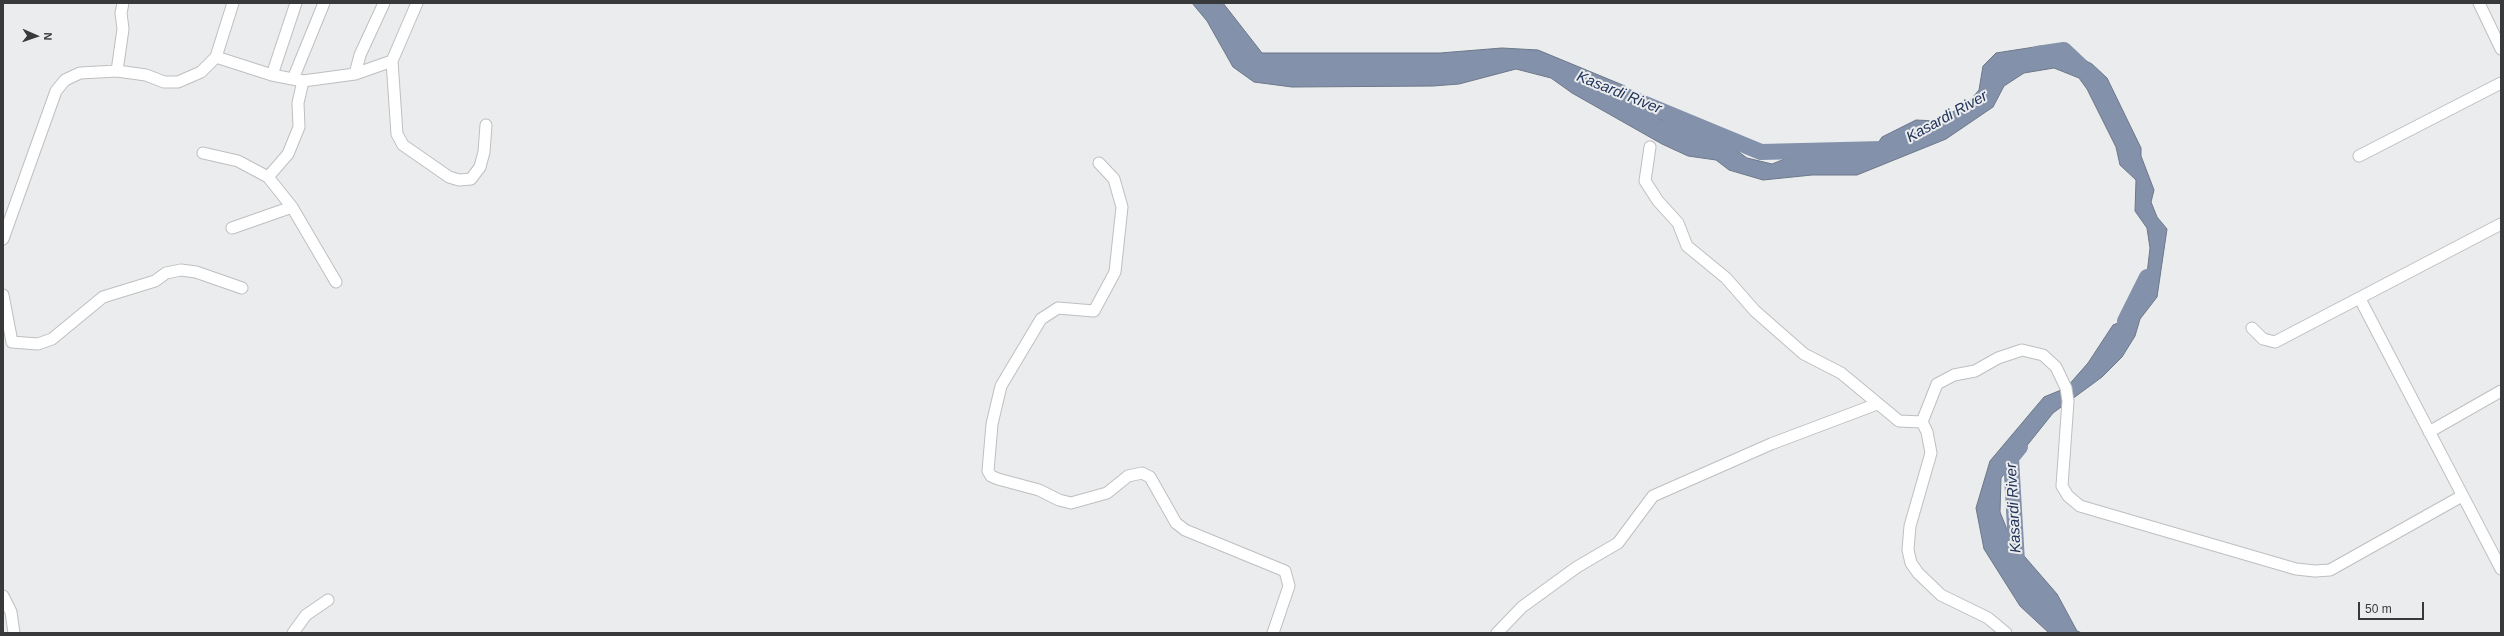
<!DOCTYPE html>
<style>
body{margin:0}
#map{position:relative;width:2504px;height:636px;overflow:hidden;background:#eaecee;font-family:Helvetica,sans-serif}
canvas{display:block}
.frame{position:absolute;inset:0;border:4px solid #38393a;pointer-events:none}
.north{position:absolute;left:16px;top:16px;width:40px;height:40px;-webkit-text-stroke:3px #eaecee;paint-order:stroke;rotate:92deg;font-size:11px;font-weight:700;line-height:16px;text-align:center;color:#38393a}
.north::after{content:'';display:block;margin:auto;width:14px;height:18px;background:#38393a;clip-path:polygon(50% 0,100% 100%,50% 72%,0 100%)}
.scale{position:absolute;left:2358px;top:602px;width:66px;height:18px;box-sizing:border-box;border:2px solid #38393a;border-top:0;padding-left:5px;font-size:12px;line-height:14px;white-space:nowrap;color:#38393a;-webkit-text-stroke:3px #eaecee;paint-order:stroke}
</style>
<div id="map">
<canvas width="2504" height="636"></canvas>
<div class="frame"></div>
<div class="north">N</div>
<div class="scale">50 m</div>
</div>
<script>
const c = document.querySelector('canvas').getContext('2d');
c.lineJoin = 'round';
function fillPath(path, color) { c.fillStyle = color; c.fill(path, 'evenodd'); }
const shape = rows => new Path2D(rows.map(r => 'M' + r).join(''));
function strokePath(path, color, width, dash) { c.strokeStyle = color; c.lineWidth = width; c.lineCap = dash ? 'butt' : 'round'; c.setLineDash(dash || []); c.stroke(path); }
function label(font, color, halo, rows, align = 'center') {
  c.font = font + ' Helvetica,sans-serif'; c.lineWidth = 4; c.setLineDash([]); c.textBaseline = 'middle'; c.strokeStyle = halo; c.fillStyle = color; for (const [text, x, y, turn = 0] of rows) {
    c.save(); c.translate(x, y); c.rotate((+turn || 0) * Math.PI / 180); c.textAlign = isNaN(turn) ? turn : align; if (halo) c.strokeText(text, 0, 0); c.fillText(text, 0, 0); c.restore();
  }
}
const water = shape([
 [1192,3,1223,3,1262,53,1440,53,1502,48,1538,50,1625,86,1632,100,1660,119,1718,137,1747,158,1772,164,1805,151,1833,147,1852,151,1876,146,1882,137,1916,120,1936,121,1967,104,1979,90,1983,66,1996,53,2041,46,2073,54,2092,64,2107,78,2141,148,2141,156,2154,190,2151,202,2157,217,2167,229,2157,297,2140,319,2135,336,2122,357,2102,377,2053,413,2001,478,2000,512,2012,542,2057,594,2077,631,2082,633,2049,633,2020,606,1984,549,1976,508,1990,461,2044,397,2066,388,2088,363,2113,325,2125,320,2147,274,2150,248,2147,228,2135,211,2136,180,2120,165,2116,147,2087,89,2079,78,2054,68,2024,73,2004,86,1993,107,1946,139,1857,175,1812,175,1763,180,1729,170,1716,160,1688,156,1662,144,1572,93,1551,78,1516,69,1459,84,1433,86,1292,87,1254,82,1233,67,1207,21,1192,3]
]);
fillPath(water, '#8391aa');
strokePath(water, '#6c7788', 1);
strokePath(shape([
 [2037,54,2064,50,2082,67],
 [1611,90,1761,152,1882,149],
 [2125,321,2147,277],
 [2020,447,2011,458,2017,562,2021,567]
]), '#8391aa', 16);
const minor = shape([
 [417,3,392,61,397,134,403,145,449,177,459,180,471,179,480,167,484,152,486,125],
 [2479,3,2501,49],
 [216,57,233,3],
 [117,71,123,29,121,13,123,3],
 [355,74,360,55,384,3],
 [272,75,296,3],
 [293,79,324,3],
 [1650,147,1645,181,1658,201,1678,223,1687,246,1726,278,1755,311,1804,354,1841,373,1899,421,1922,422,1927,432,1931,453,1910,526,1908,550,1911,563,1918,573,1941,595,1988,618,2006,633],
 [203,153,238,161,268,177,292,207,336,282],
 [2359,156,2501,83],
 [1099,163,1114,179,1122,207,1115,272,1094,311,1058,308,1041,319,1001,386,992,424,988,471,991,476,998,479,1039,490,1059,500,1071,503,1107,493,1128,476,1142,473,1150,477,1176,523,1185,530,1285,571,1289,586,1273,633],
 [268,177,288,154,299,127,298,103,303,81],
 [232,228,292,207],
 [3,239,56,91,65,80,80,73,117,71,146,75,164,82,178,82,201,72,216,57,272,75,303,81,355,74,392,61],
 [3,295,12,342,38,344,52,339,103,297,155,281,166,273,181,270,196,272,242,288],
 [2360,299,2501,569],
 [2252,328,2263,339,2275,342,2501,224],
 [1922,422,1937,384,1954,375,1975,371,1998,358,2022,350,2043,355,2056,367,2066,388,2068,401,2062,486,2068,496,2080,506,2296,569,2315,571,2330,570,2462,496],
 [2429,432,2501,391],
 [3,596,11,612,14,633],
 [293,633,306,615,328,600],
 [1497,633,1522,607,1577,567,1618,543,1653,496,1771,444,1877,404]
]);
strokePath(minor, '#bdbfc1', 13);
strokePath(minor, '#fff', 11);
label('italic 15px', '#203258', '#eaecee', [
 ["Kasardi River",1619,93,22],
 ["Kasardi River",1947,117,-29],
 ["Kasardi River",2014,508,-93]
]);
</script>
